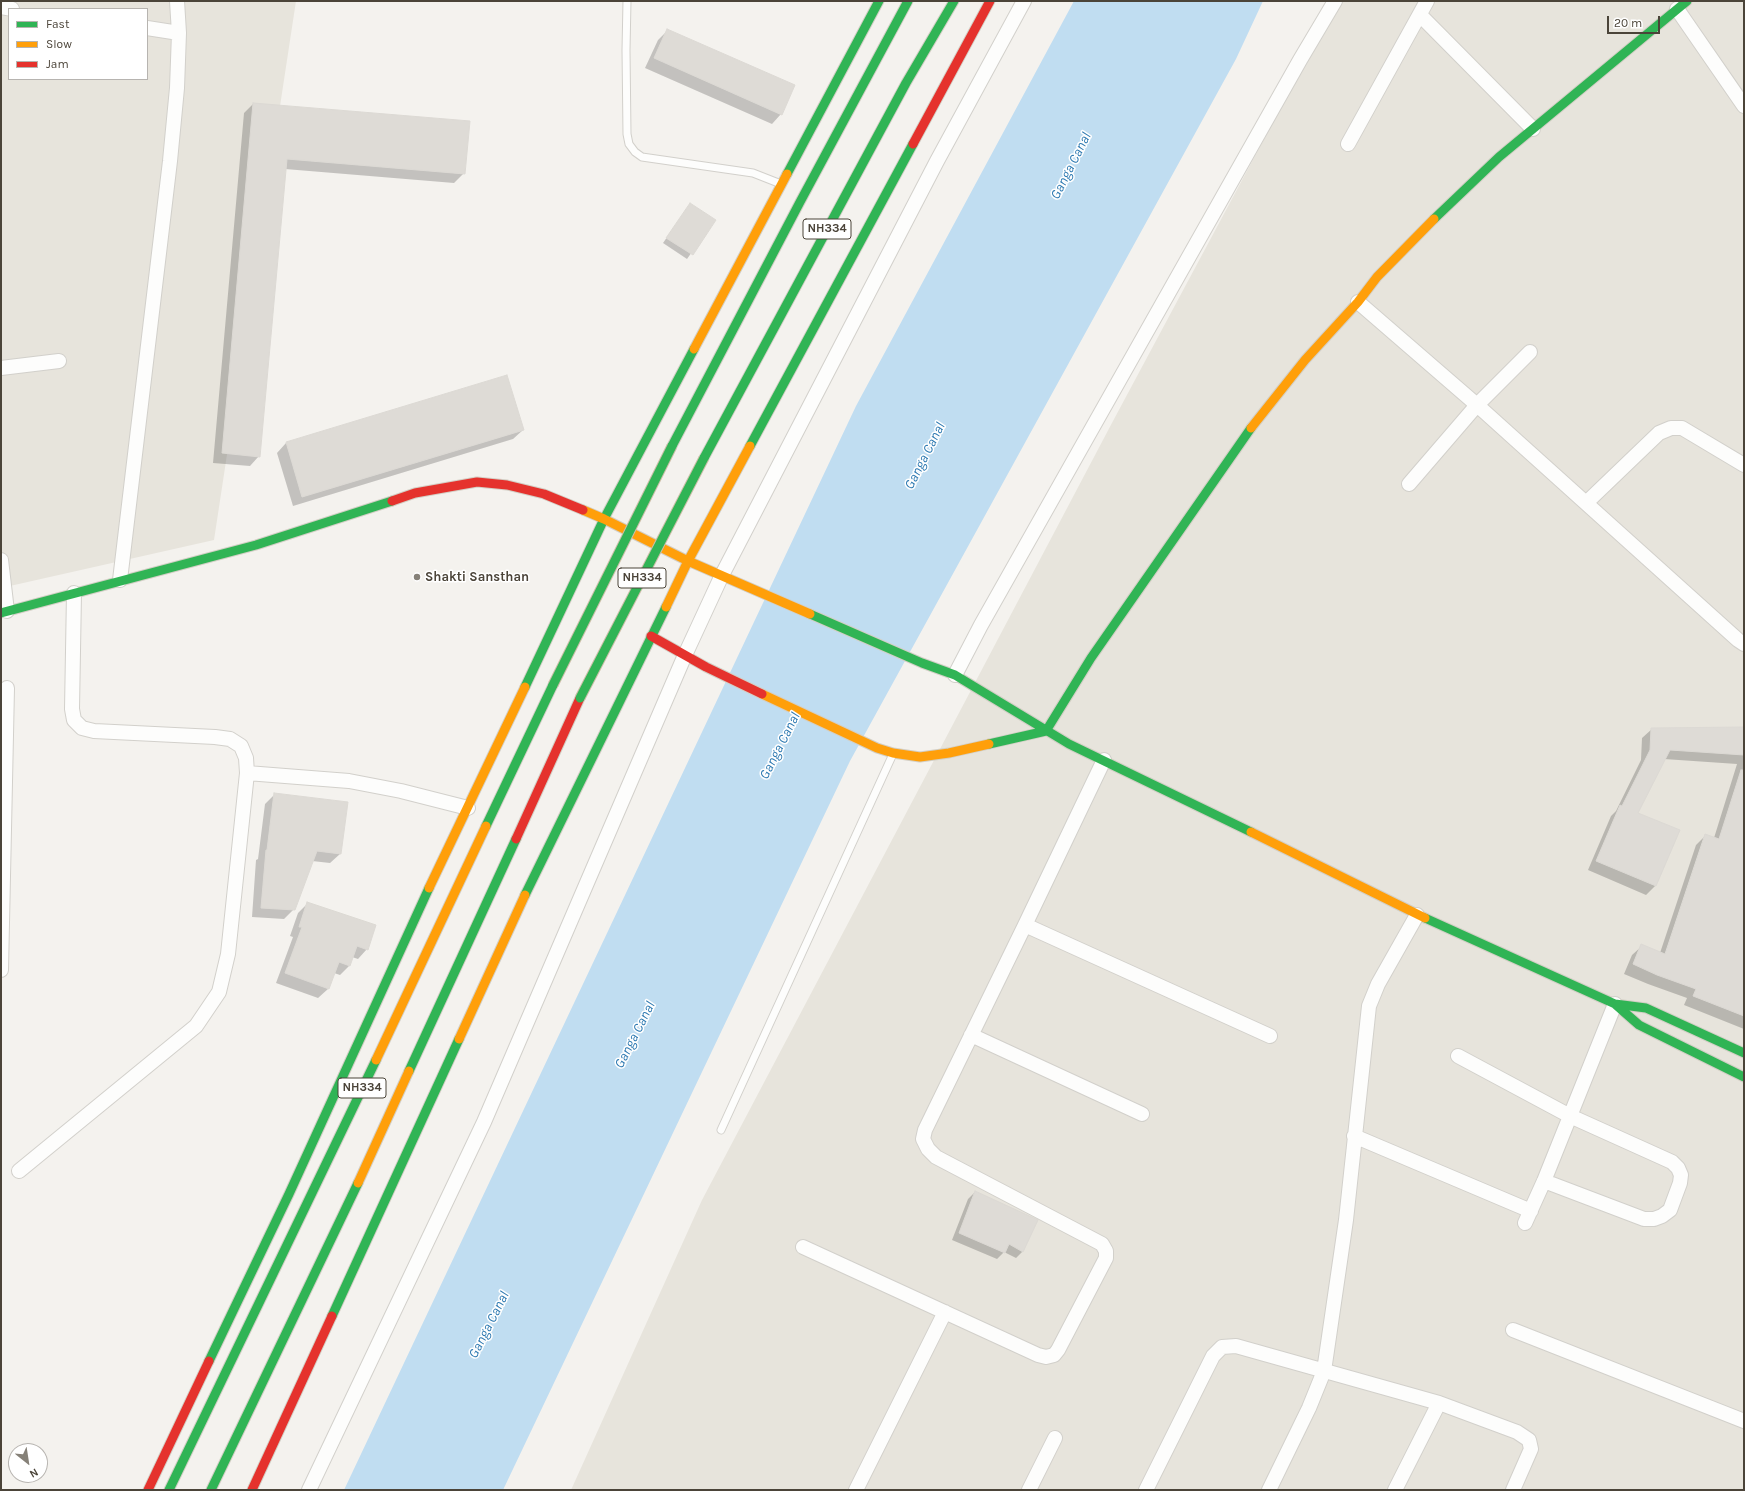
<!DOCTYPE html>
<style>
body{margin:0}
#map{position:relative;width:1745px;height:1491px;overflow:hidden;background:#f4f2ee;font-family:Karla,sans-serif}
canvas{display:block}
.frame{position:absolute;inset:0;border:2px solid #4b4439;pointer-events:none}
.legend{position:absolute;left:8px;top:8px;width:140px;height:72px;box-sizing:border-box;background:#fff;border:1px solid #b7b4b0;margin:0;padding:5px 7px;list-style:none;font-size:12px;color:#4b4439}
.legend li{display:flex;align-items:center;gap:8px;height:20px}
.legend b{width:20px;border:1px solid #b7b4b0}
.north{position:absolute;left:8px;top:1443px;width:40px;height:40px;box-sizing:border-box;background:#fff;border:1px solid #b7b4b0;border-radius:50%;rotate:150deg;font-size:11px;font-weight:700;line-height:16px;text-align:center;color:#4b4439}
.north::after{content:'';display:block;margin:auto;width:14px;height:18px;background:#868178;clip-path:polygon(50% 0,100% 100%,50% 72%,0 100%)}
.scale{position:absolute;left:1607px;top:16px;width:53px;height:18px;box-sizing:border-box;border:2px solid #4b4439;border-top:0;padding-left:5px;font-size:12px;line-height:14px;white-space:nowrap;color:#4b4439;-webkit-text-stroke:3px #fff;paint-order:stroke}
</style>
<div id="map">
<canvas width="1745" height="1491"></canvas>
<div class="frame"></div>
<ul class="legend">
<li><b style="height:5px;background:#30b455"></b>Fast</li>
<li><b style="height:5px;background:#ff9f0a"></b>Slow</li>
<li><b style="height:5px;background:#e5322d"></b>Jam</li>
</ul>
<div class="north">N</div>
<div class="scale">20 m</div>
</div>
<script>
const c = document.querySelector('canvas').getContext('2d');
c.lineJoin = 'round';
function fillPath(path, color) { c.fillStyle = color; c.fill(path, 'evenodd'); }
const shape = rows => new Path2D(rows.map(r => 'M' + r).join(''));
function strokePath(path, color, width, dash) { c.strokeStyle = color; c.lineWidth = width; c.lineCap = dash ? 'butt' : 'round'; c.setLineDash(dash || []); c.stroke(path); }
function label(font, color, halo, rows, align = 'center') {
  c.font = font + ' Karla,sans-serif'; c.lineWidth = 3; c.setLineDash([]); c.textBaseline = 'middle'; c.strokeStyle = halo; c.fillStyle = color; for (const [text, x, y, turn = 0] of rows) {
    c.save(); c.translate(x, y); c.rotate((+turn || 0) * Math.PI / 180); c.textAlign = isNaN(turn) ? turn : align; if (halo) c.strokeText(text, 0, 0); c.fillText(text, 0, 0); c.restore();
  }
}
fillPath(shape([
 [1,1,296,1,214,540,1,588],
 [9,9,147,9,147,79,9,79],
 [1338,1,1744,1,1744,1490,571,1490,702,1200,1113,421]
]), '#e7e4dc');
fillPath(shape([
 [1074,1,1263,1,1236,59,850,761,503,1490,344,1490,856,406]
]), '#c0ddf1');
fillPath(shape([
 [668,30,781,114,772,124,645,68,658,40],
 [253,104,464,173,454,183,285,169,259,456,250,466,213,463,244,113],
 [690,204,714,221,687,259,663,243],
 [507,377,523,430,513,439,293,506,277,453,286,443],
 [1744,728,1744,1029,1684,1005,1687,998,1648,984,1624,974,1632,955,1642,946,1660,953,1696,845,1706,835,1714,838,1737,764,1664,759,1637,813,1656,885,1646,895,1588,870,1611,816,1616,811,1641,760,1642,738,1652,729],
 [275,794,340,854,330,863,312,861,294,909,284,919,252,917,256,860,258,859,265,804],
 [308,903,367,949,358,959,352,957,349,966,340,975,334,973,328,989,318,998,276,983,293,937,290,936,298,913],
 [975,1192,1023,1251,1016,1258,1004,1252,997,1259,952,1240,968,1199]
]), '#0003');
const building = shape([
 [667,29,795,85,782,115,654,58,667,29],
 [253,103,470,121,465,174,287,159,260,457,222,453,253,103],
 [690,203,716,220,693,255,666,238,690,203],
 [507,375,524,430,302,497,286,442,507,375],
 [1744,727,1744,755,1670,750,1638,813,1680,830,1656,886,1596,861,1620,805,1622,806,1650,750,1651,728,1744,727],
 [1741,770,1744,770,1744,1016,1693,996,1696,989,1657,975,1633,964,1641,944,1665,954,1705,834,1719,839,1741,770],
 [274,793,348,802,341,854,317,851,295,910,261,908,266,850,267,850,274,793],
 [307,902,376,925,368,950,357,946,350,966,339,962,329,989,285,973,302,927,299,927,307,902],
 [975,1191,1038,1220,1023,1252,1009,1244,1005,1253,959,1233,975,1191]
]);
fillPath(building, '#dedbd6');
strokePath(building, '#dcd9d4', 1);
const lane = shape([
 [627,1,626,50,627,134,629,144,635,152,642,157,753,173,781,184],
 [721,1130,893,754]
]);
const street = shape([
 [1,7,12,9],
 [1677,9,1744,106],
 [1420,15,1533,129],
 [147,28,179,33],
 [1348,144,1427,1],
 [1358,302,1477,405,1738,640,1744,644],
 [1,368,59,361],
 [1409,484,1477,405,1530,352],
 [1586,503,1659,433,1671,428,1682,428,1744,465],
 [1,560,7,611],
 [120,580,170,161,177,88,179,33,177,1],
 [955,675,981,625,1300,60,1335,1],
 [247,773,349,781,401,791,468,808],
 [1025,925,1270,1036],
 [1,970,7,688],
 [971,1035,1142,1114],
 [1458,1056,1570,1116,1672,1162,1678,1168,1681,1175,1680,1183,1670,1210,1662,1216,1654,1219,1644,1219,1544,1181],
 [1354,1136,1531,1211],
 [19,1171,196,1026,219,992,228,954,247,773,246,758,241,746,230,739,215,737,94,731,82,728,74,720,72,709,74,593],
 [1525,1223,1544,1181,1615,1004],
 [803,1247,1038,1355,1046,1357,1054,1355,1058,1350,1106,1258,1106,1251,1102,1244,936,1157,928,1149,923,1139,925,1130,1025,925,1104,760],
 [1513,1330,1744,1421],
 [309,1490,484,1122,685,655,722,575,937,161,1024,1],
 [856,1490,945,1312],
 [1029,1490,1055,1438],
 [1146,1490,1213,1356,1222,1347,1236,1346,1439,1403,1517,1432,1529,1440,1531,1449,1513,1490],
 [1269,1490,1309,1408,1324,1371,1346,1220,1369,1006,1378,984,1417,915],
 [1395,1490,1439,1403]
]);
const fast = shape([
 [787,174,879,1],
 [1434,219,1499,157,1687,1],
 [672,446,800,202,908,1],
 [750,446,913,144],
 [704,458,906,83,954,1],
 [1,613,256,545,392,501],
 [810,614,922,663,955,675,1069,744,1251,832],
 [525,687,604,519,694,349],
 [989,744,1046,731,1091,658,1251,428],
 [486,826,553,685],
 [525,895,666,607],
 [1425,918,1615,1004,1639,1025,1744,1077],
 [1615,1004,1646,1008,1744,1053],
 [409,1071,516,839],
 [332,1316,459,1039],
 [209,1361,289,1194,429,888],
 [169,1490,376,1060],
 [211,1490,358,1183]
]);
const slow = shape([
 [694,349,787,174],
 [1251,428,1305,360,1358,302,1377,277,1434,219],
 [583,510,604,519,688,561,810,614],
 [666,607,688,561,750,446],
 [762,694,877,748,893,753,920,757,949,753,989,744],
 [1251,832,1425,918],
 [429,888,525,687],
 [459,1039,525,895],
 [376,1060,486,826],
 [358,1183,409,1071]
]);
const jam = shape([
 [913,144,990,1],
 [392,501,415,493,477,482,507,485,544,494,583,510],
 [651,636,706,667,762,694],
 [516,839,580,698],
 [148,1490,209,1361],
 [252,1490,332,1316]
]);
strokePath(lane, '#d2d0cb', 9);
strokePath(street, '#d2d0cb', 16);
strokePath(fast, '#d3cfc5', 11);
strokePath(slow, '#d3cfc5', 11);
strokePath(jam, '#d3cfc5', 11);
strokePath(lane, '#fdfdfc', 7);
strokePath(street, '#fdfdfc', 14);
strokePath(fast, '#30b455', 9);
strokePath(slow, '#ff9f0a', 9);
strokePath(jam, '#e5322d', 9);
const fastBridge = shape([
 [553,685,672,446],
 [580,698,704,458]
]);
strokePath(fastBridge, '#ccbfa9', 11, []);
strokePath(fastBridge, '#30b455', 9);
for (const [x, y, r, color] of [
 [417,577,4,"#868178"]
]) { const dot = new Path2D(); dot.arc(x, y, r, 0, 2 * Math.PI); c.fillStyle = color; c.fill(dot); strokePath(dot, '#fff', 1.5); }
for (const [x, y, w] of [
 [827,229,48],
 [642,578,48],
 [362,1088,48]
]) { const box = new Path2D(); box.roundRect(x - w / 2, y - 10, w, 20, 3); c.fillStyle = '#fff'; c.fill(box); strokePath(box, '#4b4439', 1); }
label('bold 12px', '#4b4439', null, [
 ["NH334",827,229],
 ["NH334",642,578],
 ["NH334",362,1088]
]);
label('bold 13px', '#4b4439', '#fff', [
 ["Shakti Sansthan",425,577]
], 'left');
label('italic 14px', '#2e7ab2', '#fff', [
 ["Ganga Canal",1071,166,-63],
 ["Ganga Canal",925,456,-63],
 ["Ganga Canal",780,746,-63],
 ["Ganga Canal",635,1035,-63],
 ["Ganga Canal",489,1325,-63]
]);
</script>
